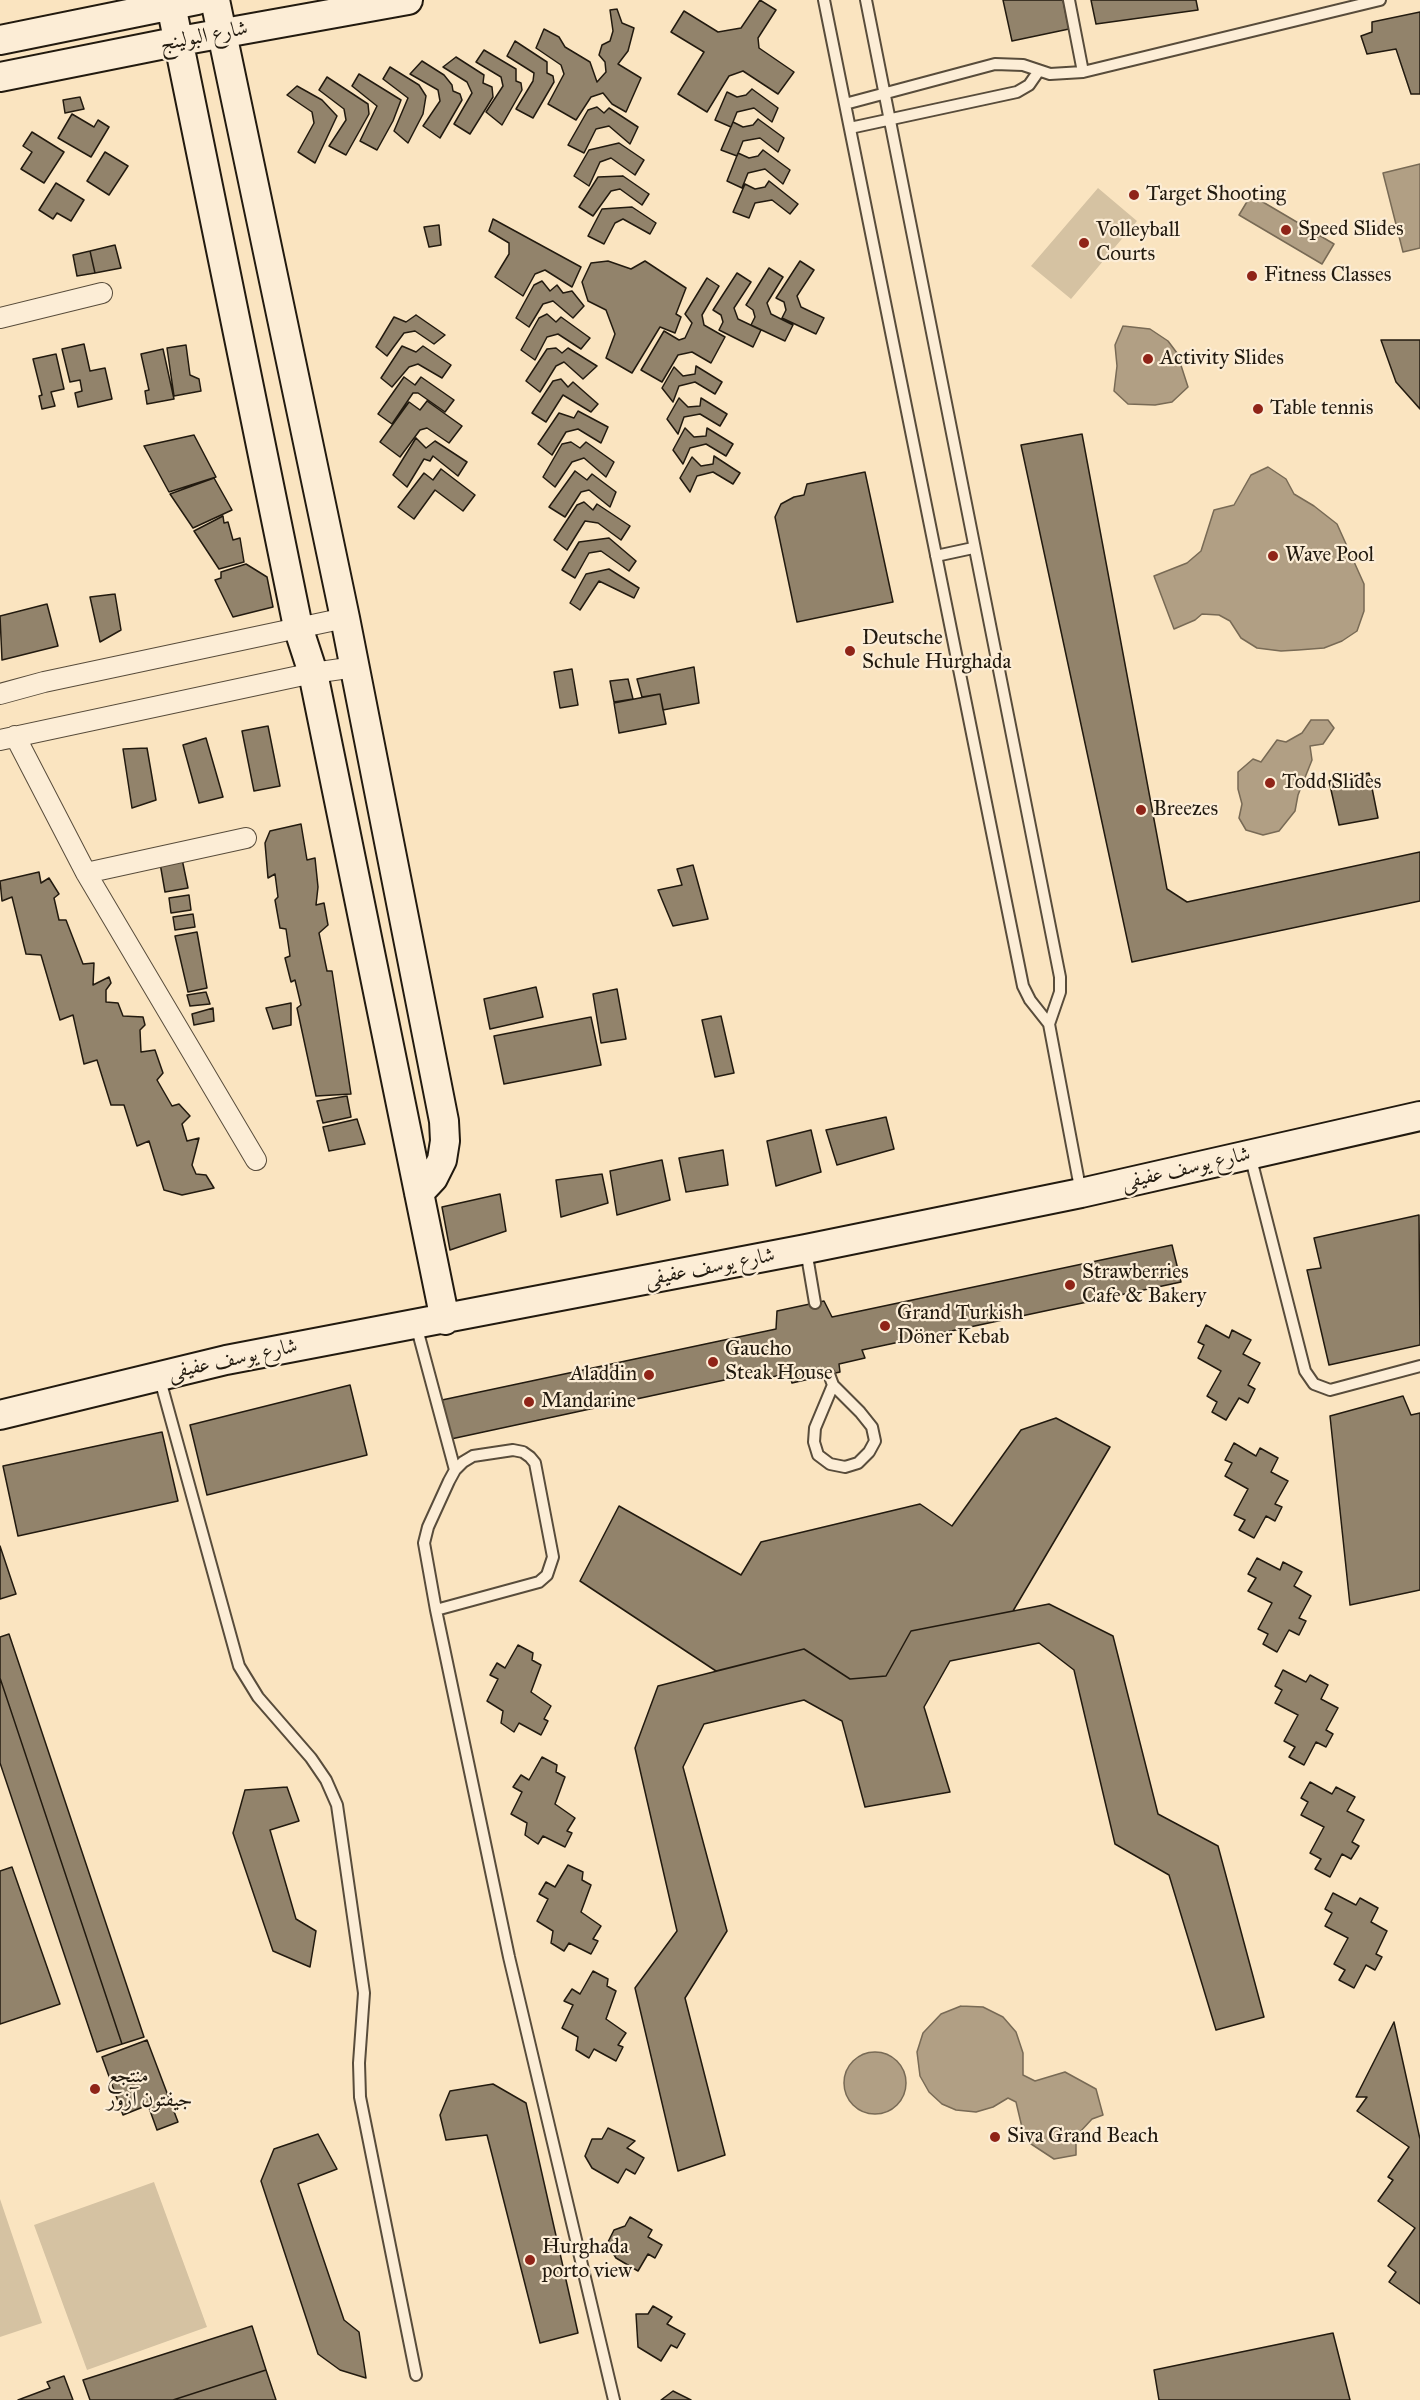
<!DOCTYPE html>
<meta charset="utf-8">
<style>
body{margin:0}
canvas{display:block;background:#fae4c0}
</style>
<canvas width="1420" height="2400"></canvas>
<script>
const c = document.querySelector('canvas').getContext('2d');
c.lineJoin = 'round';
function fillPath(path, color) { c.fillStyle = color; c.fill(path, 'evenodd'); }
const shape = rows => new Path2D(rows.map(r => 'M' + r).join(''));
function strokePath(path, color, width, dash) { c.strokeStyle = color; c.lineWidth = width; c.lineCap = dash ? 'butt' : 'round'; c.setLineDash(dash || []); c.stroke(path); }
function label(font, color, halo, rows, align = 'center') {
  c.font = font + ' "IM FELL Great Primer",Amiri,serif'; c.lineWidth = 4.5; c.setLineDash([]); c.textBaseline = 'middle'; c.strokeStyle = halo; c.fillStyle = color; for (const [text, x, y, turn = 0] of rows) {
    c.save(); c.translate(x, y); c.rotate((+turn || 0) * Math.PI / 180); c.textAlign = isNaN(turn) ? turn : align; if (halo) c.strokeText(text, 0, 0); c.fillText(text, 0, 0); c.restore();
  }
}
fillPath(shape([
 [1098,188,1137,221,1071,299,1031,266],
 [154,2182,207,2327,87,2370,34,2225],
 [0,2199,42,2323,0,2337]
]), '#d5c2a2');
const water = shape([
 [1420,164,1420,248,1403,252,1383,173,1420,164],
 [1251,195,1334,244,1322,264,1239,215,1251,195],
 [1123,326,1150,329,1168,341,1177,353,1188,387,1172,402,1155,405,1128,404,1114,391,1117,366,1115,345,1123,326],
 [1268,467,1286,479,1294,494,1314,506,1337,524,1364,584,1364,611,1357,631,1342,641,1324,648,1298,650,1281,651,1257,648,1241,638,1230,621,1219,615,1202,614,1195,620,1174,629,1154,576,1187,563,1201,551,1214,510,1234,505,1251,475,1268,467],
 [1311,720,1328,720,1334,728,1323,744,1310,746,1312,760,1298,795,1295,811,1279,831,1263,835,1246,830,1239,818,1242,804,1238,789,1238,772,1253,759,1261,762,1277,740,1286,742,1302,733,1311,720],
 [961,2006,983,2007,1003,2017,1016,2032,1023,2053,1023,2075,1035,2081,1065,2072,1096,2089,1103,2115,1092,2119,1079,2133,1076,2143,1076,2155,1054,2159,1025,2140,1016,2102,1008,2098,993,2107,976,2112,956,2110,942,2104,929,2092,920,2076,917,2052,923,2033,941,2014,961,2006],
 '844 2083a31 31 0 1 1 62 0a31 31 0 1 1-62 0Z'
]);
fillPath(water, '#b19f84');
strokePath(water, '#786a55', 1.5);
const building = shape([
 [760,0,776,10,758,38,759,48,794,72,778,94,743,71,729,76,707,112,678,94,704,52,671,32,684,11,718,32,741,28,760,0],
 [1003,0,1063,0,1069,29,1012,41,1003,0],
 [1091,0,1196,0,1198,10,1096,24,1091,0],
 [617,9,622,23,634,28,628,51,618,64,641,78,626,112,612,104,603,93,591,97,576,120,548,104,564,74,561,65,536,48,544,29,559,37,565,47,590,62,597,82,606,72,605,62,599,55,602,45,610,41,613,31,610,10,617,9],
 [1420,12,1420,94,1411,94,1396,49,1367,54,1361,36,1372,32,1372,22,1420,12],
 [515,41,547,62,547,73,553,76,554,82,533,118,516,109,533,81,534,73,507,56,515,41],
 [484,50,516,69,516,81,521,83,522,90,502,125,486,112,503,86,501,77,476,62,484,50],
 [456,57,484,75,483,83,492,87,493,97,470,134,454,124,472,93,467,82,443,67,456,57],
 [422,61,444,75,452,85,453,91,460,94,462,100,440,138,423,126,440,101,438,90,410,74,422,61],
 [390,67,419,85,426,96,423,114,408,143,394,131,408,98,383,79,390,67],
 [359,74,401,100,393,121,377,150,360,141,377,106,352,86,359,74],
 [327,77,368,104,369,114,346,155,329,146,346,120,344,109,319,90,327,77],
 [297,86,322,100,337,116,315,163,298,152,314,123,312,112,287,95,297,86],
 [752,89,778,108,772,122,754,108,737,112,731,127,715,120,727,92,737,97,746,95,752,89],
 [80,97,84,109,65,113,63,100,80,97],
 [597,107,604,113,609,108,638,127,630,144,609,126,596,129,584,153,568,145,588,110,597,107],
 [72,114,94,127,98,120,109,127,91,157,58,138,72,114],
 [758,119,784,138,778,152,760,138,743,141,737,156,721,150,733,122,743,127,753,125,758,119],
 [32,132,64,152,44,183,21,169,32,152,23,146,32,132],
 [619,143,644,160,635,175,611,158,600,162,589,186,574,176,589,150,619,143],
 [763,150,790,170,783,184,765,169,748,173,742,188,727,181,738,153,749,158,758,156,763,150],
 [105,152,128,166,109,195,87,181,105,152],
 [623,176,649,194,642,205,620,189,611,191,593,216,579,207,598,177,623,176],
 [769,181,798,204,790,214,772,200,755,203,749,218,733,212,745,184,755,189,765,187,769,181],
 [56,183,84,200,71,221,57,213,53,219,39,210,56,183],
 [632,207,656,223,650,234,623,219,615,223,604,244,588,236,602,209,632,207],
 [493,219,581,267,572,287,545,270,535,274,523,296,495,277,509,254,509,243,489,231,493,219],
 [439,225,441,245,429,247,424,227,439,225],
 [115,245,121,268,95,273,90,251,115,245],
 [90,251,95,273,77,276,73,255,90,251],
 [608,261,631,269,645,261,686,288,676,314,681,317,675,333,660,327,632,373,606,358,615,334,606,310,588,301,582,282,591,263,608,261],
 [800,261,814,270,797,296,801,307,824,318,816,334,782,318,786,310,784,302,776,298,800,261],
 [769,268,783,277,767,303,771,314,793,325,785,341,751,325,755,317,753,310,746,305,769,268],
 [737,273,751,282,734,308,738,319,761,330,753,347,719,330,723,322,721,315,713,310,737,273],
 [707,278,719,286,702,315,704,325,725,337,711,363,692,352,678,355,662,382,641,370,664,331,679,340,685,338,692,323,685,314,707,278],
 [542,281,550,291,557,285,563,293,572,291,584,306,573,318,553,301,543,304,529,327,516,318,534,285,542,281],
 [547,314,556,322,561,317,590,338,581,349,558,334,547,337,535,360,521,350,539,318,547,314],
 [416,315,445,335,434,344,415,331,404,333,387,356,376,347,394,317,406,322,416,315],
 [1381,340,1420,340,1420,409,1396,382,1381,340],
 [84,344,90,371,105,368,112,399,78,407,75,393,82,391,80,380,70,382,62,349,84,344],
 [186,345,190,375,199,379,201,391,174,396,167,348,186,345],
 [402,346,416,352,423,346,451,365,442,378,418,364,409,367,392,387,381,378,402,346],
 [556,348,562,353,568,348,597,366,583,379,564,362,556,366,540,392,526,381,547,349,556,348],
 [163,349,174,399,147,404,145,391,149,390,141,354,163,349],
 [56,354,64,389,51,392,55,406,42,409,39,396,42,395,33,359,56,354],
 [696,366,722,382,715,394,695,382,679,386,673,402,662,388,674,367,683,376,695,374,696,366],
 [404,377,415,385,421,377,454,400,445,412,418,393,413,393,392,424,378,414,404,377],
 [561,379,568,387,573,382,598,404,591,412,563,395,546,422,532,413,553,381,561,379],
 [679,398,688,407,700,406,701,398,727,414,720,426,700,414,684,417,678,434,667,419,679,398],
 [427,401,462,426,449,443,427,428,420,430,400,457,380,442,409,402,420,410,427,401],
 [578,411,608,427,601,443,578,429,566,432,552,455,538,444,559,413,574,418,578,411],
 [685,428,694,437,706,436,707,428,733,444,726,456,706,444,690,448,683,464,673,450,685,428],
 [1082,434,1167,889,1187,902,1420,852,1420,901,1132,962,1021,445,1082,434],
 [194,435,216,477,169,492,144,446,194,435],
 [416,438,426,448,435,441,467,462,458,476,433,456,430,461,424,459,407,487,393,475,416,438],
 [571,442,580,448,586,442,614,462,606,477,584,458,572,462,555,487,543,477,562,444,571,442],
 [714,456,740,473,733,484,713,472,697,476,690,492,680,478,692,457,701,466,713,464,714,456],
 [441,469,475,495,463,511,435,490,414,519,398,507,424,473,433,480,441,469],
 [575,471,587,480,592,474,616,492,610,507,589,490,581,492,565,517,549,507,575,471],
 [865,472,893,602,797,622,775,517,781,504,794,497,804,495,807,484,865,472],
 [214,478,232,510,193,528,170,494,214,478],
 [584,502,593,510,597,504,630,526,621,540,598,523,585,521,567,550,554,540,577,505,584,502],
 [223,516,224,523,228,522,233,540,240,538,244,562,219,569,194,531,223,516],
 [609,538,636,561,629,571,601,551,589,553,575,578,562,570,579,542,609,538],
 [246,564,267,577,273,607,233,617,215,580,221,578,221,572,246,564],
 [609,569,639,588,634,598,599,581,580,610,570,603,586,574,609,569],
 [115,594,121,630,100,642,90,597,115,594],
 [47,604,58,646,2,660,0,616,47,604],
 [694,667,699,703,663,710,660,694,642,697,637,679,694,667],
 [572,669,578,705,560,708,554,672,572,669],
 [628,679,633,699,614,702,610,681,628,679],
 [660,694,666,724,619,733,614,703,660,694],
 [268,726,280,786,254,791,242,731,268,726],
 [206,738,223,797,199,803,183,745,206,738],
 [147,748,156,800,132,808,123,749,147,748],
 [1369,773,1378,818,1339,825,1329,781,1369,773],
 [301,824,307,860,315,858,318,887,316,905,324,903,328,925,319,933,327,971,332,971,351,1094,316,1096,297,1008,301,1005,295,980,291,982,285,958,290,956,286,929,280,928,275,900,278,897,275,874,268,878,265,843,270,831,301,824],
 [182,859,188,888,165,892,160,863,182,859],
 [693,865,708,919,673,926,658,890,682,885,677,869,693,865],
 [39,872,41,883,49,878,59,894,54,898,59,920,66,920,83,964,94,963,93,985,109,977,111,983,106,990,106,1002,118,1003,123,1016,143,1017,145,1025,140,1030,141,1052,155,1050,163,1073,157,1080,172,1106,179,1104,190,1116,182,1124,187,1141,199,1138,192,1165,196,1174,206,1175,214,1188,182,1195,164,1190,149,1141,137,1146,124,1105,111,1105,97,1060,84,1064,73,1015,60,1020,41,955,26,954,12,897,2,901,0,881,39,872],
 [189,895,191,910,171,913,169,898,189,895],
 [193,914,195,927,175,930,173,917,193,914],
 [197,932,207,988,188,992,175,936,197,932],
 [536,987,543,1017,490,1029,484,999,536,987],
 [617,989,626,1039,601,1043,593,994,617,989],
 [206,992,210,1004,190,1006,187,995,206,992],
 [291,1003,291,1025,273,1029,266,1008,291,1003],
 [213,1008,214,1021,194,1025,192,1014,213,1008],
 [721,1016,734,1073,715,1077,702,1020,721,1016],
 [591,1017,601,1065,504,1084,494,1036,591,1017],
 [347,1096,351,1117,323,1123,317,1101,347,1096],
 [886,1117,894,1149,837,1165,826,1130,886,1117],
 [357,1119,365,1144,329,1151,323,1127,357,1119],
 [811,1130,821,1172,776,1186,767,1141,811,1130],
 [723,1150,728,1185,686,1192,679,1158,723,1150],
 [662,1160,670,1200,617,1215,610,1171,662,1160],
 [602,1174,608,1203,561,1217,556,1180,602,1174],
 [500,1194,506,1231,450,1250,442,1207,500,1194],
 [1419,1215,1420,1345,1329,1365,1307,1270,1321,1268,1314,1238,1419,1215],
 [1172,1245,1181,1282,862,1350,865,1358,839,1364,840,1372,792,1383,789,1373,759,1380,757,1373,451,1439,442,1400,776,1329,777,1311,824,1301,832,1317,1172,1245],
 [1206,1325,1229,1338,1232,1330,1251,1340,1243,1354,1260,1363,1248,1385,1255,1389,1248,1403,1239,1398,1226,1420,1212,1412,1217,1402,1207,1396,1221,1371,1198,1358,1204,1345,1198,1342,1206,1325],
 [350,1385,367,1455,207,1495,190,1425,350,1385],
 [1403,1396,1411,1415,1420,1413,1420,1590,1350,1605,1330,1416,1403,1396],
 [1056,1418,1110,1447,1013,1611,911,1631,886,1676,850,1679,804,1649,716,1671,580,1581,619,1506,741,1575,761,1542,920,1504,952,1526,1021,1430,1056,1418],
 [162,1432,178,1501,18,1536,3,1466,162,1432],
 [1234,1443,1256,1456,1260,1448,1278,1458,1271,1472,1288,1481,1275,1504,1282,1507,1275,1521,1266,1516,1254,1538,1239,1530,1245,1520,1234,1515,1248,1489,1225,1476,1232,1463,1225,1460,1234,1443],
 [0,1546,16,1594,0,1599,0,1546],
 [1257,1558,1280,1570,1283,1562,1302,1572,1294,1586,1311,1596,1299,1618,1306,1621,1299,1635,1289,1630,1277,1652,1263,1644,1268,1634,1258,1629,1272,1603,1248,1591,1256,1578,1248,1574,1257,1558],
 [1049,1604,1113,1636,1158,1814,1218,1846,1264,2017,1216,2030,1169,1875,1115,1844,1074,1670,1039,1643,950,1661,924,1707,950,1792,865,1807,842,1721,804,1700,704,1724,683,1767,727,1931,685,1998,725,2155,678,2171,635,1988,677,1931,635,1748,658,1686,804,1649,850,1679,886,1676,911,1631,1049,1604],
 [9,1634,144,2037,122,2044,0,1678,0,1637,9,1634],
 [518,1645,533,1653,532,1660,541,1665,531,1692,551,1706,544,1719,548,1721,541,1735,519,1723,514,1732,501,1723,503,1711,487,1701,498,1679,490,1675,497,1663,505,1668,518,1645],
 [1283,1670,1306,1682,1310,1675,1328,1685,1321,1699,1338,1708,1326,1730,1333,1734,1326,1747,1316,1742,1304,1765,1289,1757,1295,1747,1284,1741,1298,1715,1275,1703,1282,1690,1275,1686,1283,1670],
 [0,1678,122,2044,97,2052,0,1763,0,1678],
 [542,1757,557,1765,556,1772,565,1777,555,1804,575,1818,567,1831,572,1833,565,1847,543,1836,538,1844,525,1835,527,1823,511,1814,522,1792,513,1787,521,1775,529,1780,542,1757],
 [1310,1782,1332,1794,1336,1787,1355,1797,1347,1811,1364,1820,1352,1842,1359,1846,1351,1859,1342,1854,1330,1877,1315,1869,1321,1859,1310,1853,1324,1827,1301,1815,1308,1802,1301,1798,1310,1782],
 [287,1787,299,1821,270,1830,296,1919,316,1931,310,1967,273,1951,233,1833,245,1790,287,1787],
 [568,1865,583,1872,582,1880,591,1885,581,1912,601,1926,593,1939,598,1941,591,1954,569,1943,564,1951,551,1943,553,1931,537,1921,548,1899,539,1894,546,1882,555,1887,568,1865],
 [12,1867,60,2004,0,2024,0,1871,12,1867],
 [1333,1893,1356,1905,1360,1898,1378,1908,1371,1922,1387,1931,1376,1954,1382,1957,1375,1970,1366,1965,1354,1988,1339,1980,1345,1970,1334,1964,1348,1938,1325,1926,1332,1913,1325,1909,1333,1893],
 [593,1971,608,1979,607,1986,616,1991,606,2019,626,2033,618,2045,623,2047,616,2061,594,2049,589,2058,576,2050,578,2037,562,2028,573,2005,564,2001,572,1989,580,1994,593,1971],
 [1394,2022,1420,2139,1420,2304,1389,2282,1396,2272,1388,2266,1415,2228,1378,2201,1393,2180,1388,2177,1409,2147,1357,2111,1367,2097,1356,2097,1394,2022],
 [147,2040,178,2122,157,2130,148,2105,123,2115,102,2057,147,2040],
 [493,2084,526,2103,578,2333,540,2343,487,2135,446,2140,440,2115,450,2091,493,2084],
 [608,2128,635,2141,627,2148,644,2158,635,2174,626,2169,618,2183,592,2168,585,2156,592,2139,602,2139,608,2128],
 [318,2134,337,2169,298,2184,344,2320,359,2332,366,2378,340,2370,318,2354,261,2181,274,2149,318,2134],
 [630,2217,652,2230,648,2237,662,2245,655,2258,648,2254,638,2271,616,2258,607,2244,614,2230,625,2226,630,2217],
 [653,2306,672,2317,667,2324,685,2334,677,2348,671,2345,661,2361,638,2347,636,2314,648,2314,653,2306],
 [252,2326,266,2370,173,2400,90,2400,83,2380,252,2326],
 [1333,2333,1350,2400,1159,2400,1154,2370,1333,2333],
 [266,2370,276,2400,173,2400,266,2370],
 [64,2376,73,2400,18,2400,50,2388,47,2382,64,2376],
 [673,2391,691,2400,661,2400,673,2391]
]);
fillPath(building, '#92836b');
strokePath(building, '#221a0f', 1.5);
const lane = shape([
 [824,0,1023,986,1030,1000,1049,1024,1081,1193],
 [866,0,1060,977,1060,992,1049,1024],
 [1069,0,1083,72],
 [845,104,995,64,1023,65,1050,74,1083,72,1380,0],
 [850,128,1017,92,1029,85,1038,72],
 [936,556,973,548],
 [1250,1155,1305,1371,1314,1384,1330,1390,1420,1366],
 [806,1250,815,1303],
 [416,1325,455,1470],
 [829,1374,833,1385,860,1412,872,1427,875,1441,869,1452,858,1463,845,1467,830,1464,818,1455,814,1442,815,1428,833,1385],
 [159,1376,239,1666,258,1697,311,1758,326,1780,337,1805,364,1993,359,2063,360,2097,416,2375],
 [436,1610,539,1582,547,1575,553,1557,535,1463,530,1457,523,1452,513,1450,473,1456,463,1462,455,1470,449,1481,428,1527,424,1543,436,1610,509,1957,614,2400]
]);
const street = shape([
 [0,318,102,293],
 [0,694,44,682,345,618],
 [15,736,86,873,256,1160],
 [0,740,313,673,355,667],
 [86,873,246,838]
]);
const secondary = shape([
 [170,0,298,627,313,673,445,1320],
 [215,0,345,618,444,1121,445,1141,442,1160,433,1178,419,1193],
 [0,40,197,0],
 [0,77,180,41,408,0],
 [0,1415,226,1360,806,1249,1081,1193,1420,1116]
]);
strokePath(lane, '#584c3b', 14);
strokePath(street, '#584c3b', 22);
strokePath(secondary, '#221a0f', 32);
strokePath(lane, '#fcedd6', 10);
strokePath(street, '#fcedd6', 20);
strokePath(secondary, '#fcedd6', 28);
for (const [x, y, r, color] of [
 [1134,195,6,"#8f2418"],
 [1286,230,6,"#8f2418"],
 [1084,243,6,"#8f2418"],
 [1252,276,6,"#8f2418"],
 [1148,359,6,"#8f2418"],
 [1258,409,6,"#8f2418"],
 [1273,556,6,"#8f2418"],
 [850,651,6,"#8f2418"],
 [1270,783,6,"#8f2418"],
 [1141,810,6,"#8f2418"],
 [1070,1285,6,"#8f2418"],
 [885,1326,6,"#8f2418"],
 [713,1362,6,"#8f2418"],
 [649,1375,6,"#8f2418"],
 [529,1402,6,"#8f2418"],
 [95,2089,6,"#8f2418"],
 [995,2137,6,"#8f2418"],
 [530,2260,6,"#8f2418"]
]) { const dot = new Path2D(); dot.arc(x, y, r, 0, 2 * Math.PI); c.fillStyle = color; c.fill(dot); strokePath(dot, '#fcedd6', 2); }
label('21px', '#221a0f', '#fcedd6', [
 ["شارع البولينج",204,37,-11],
 ["شارع يوسف عفيفى",1186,1169,-13],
 ["شارع يوسف عفيفى",710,1268,-11],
 ["شارع يوسف عفيفى",233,1360,-12]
]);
label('21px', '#221a0f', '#fcedd6', [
 ["Target Shooting",1146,195],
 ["Speed Slides",1298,230],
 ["Volleyball",1096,231],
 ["Courts",1096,255],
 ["Fitness Classes",1264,276],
 ["Activity Slides",1160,359],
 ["Table tennis",1270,409],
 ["Wave Pool",1285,556],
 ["Deutsche",862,639],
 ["Schule Hurghada",862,663],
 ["Todd Slides",1282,783],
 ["Breezes",1153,810],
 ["Strawberries",1082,1273],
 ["Cafe & Bakery",1082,1297],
 ["Grand Turkish",897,1314],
 ["Döner Kebab",897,1338],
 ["Gaucho",725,1350],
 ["Steak House",725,1374],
 ["Aladdin",637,1375,"right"],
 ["Mandarine",541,1402],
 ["منتجع",107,2077],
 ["جيفتون آزور",107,2101],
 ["Siva Grand Beach",1007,2137],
 ["Hurghada",542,2248],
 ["porto view",542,2272]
], 'left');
</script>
